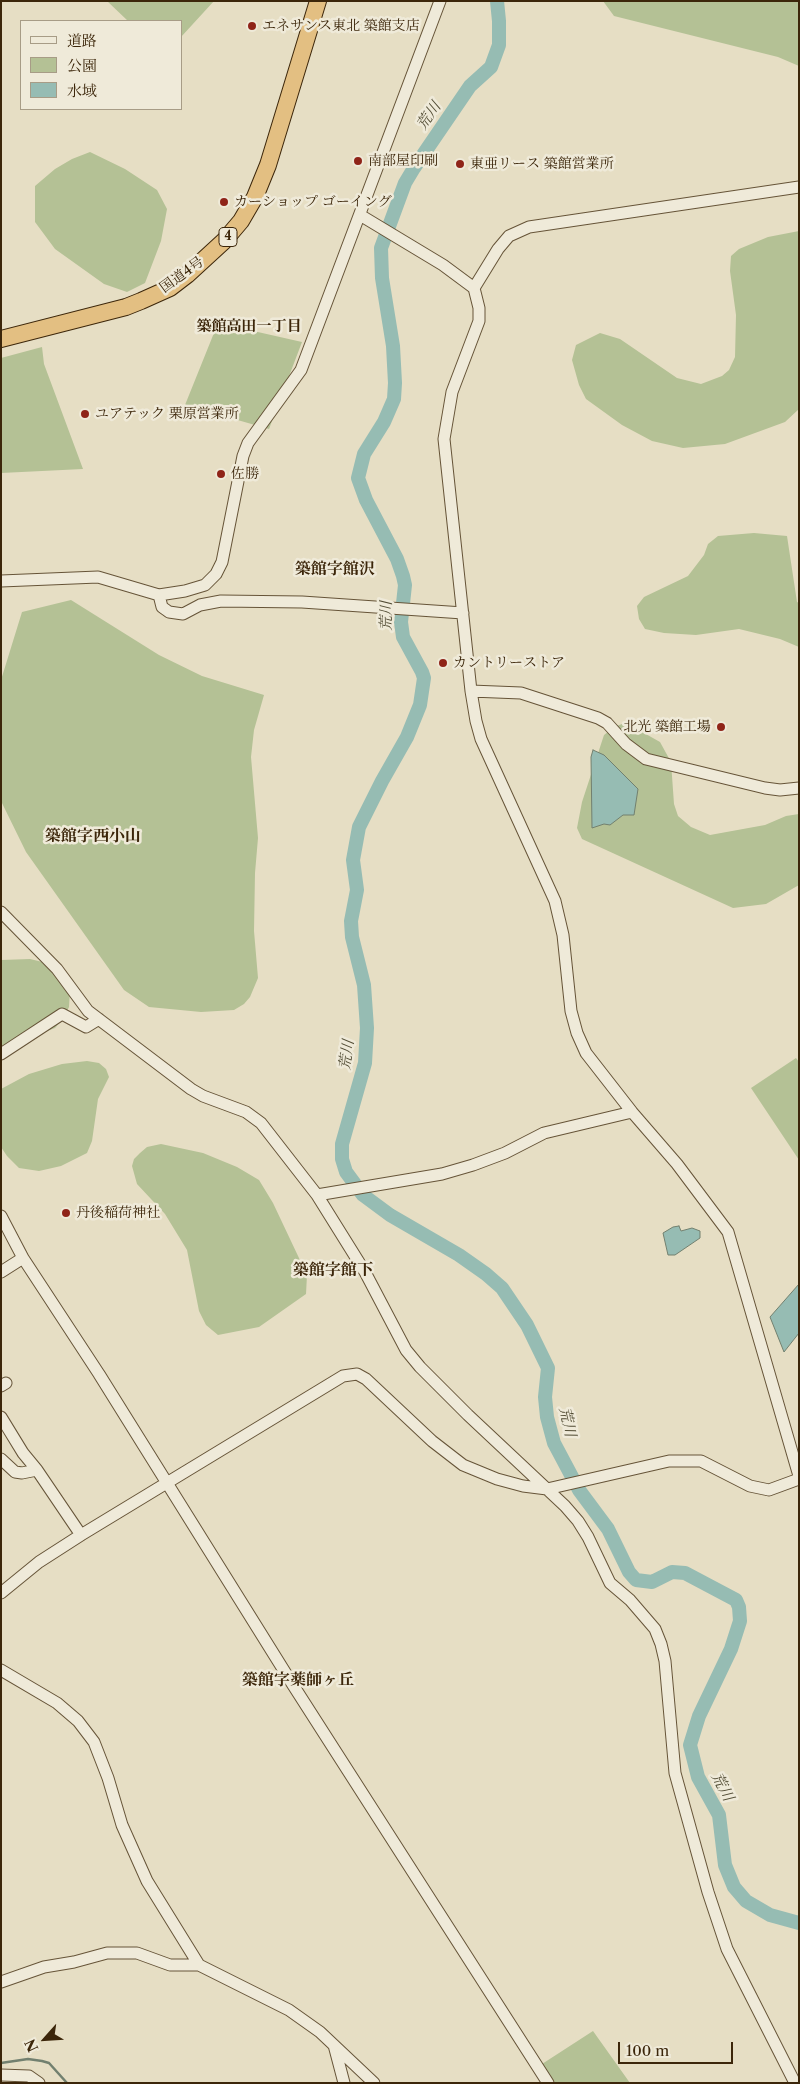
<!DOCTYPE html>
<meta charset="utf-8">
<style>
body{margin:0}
#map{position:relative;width:800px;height:2084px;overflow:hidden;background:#e6dec4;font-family:"Libre Caslon Text","Noto Serif JP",serif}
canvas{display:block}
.frame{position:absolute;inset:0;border:2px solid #3c260a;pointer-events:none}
.legend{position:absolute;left:20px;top:20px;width:162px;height:90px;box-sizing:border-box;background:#efead9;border:1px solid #a79c86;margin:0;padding:6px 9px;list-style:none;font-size:15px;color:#3c260a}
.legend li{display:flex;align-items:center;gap:10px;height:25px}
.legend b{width:25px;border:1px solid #a79c86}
.north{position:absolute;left:20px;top:2014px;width:50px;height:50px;-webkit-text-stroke:4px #efead9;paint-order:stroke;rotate:244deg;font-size:14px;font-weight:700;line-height:20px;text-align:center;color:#3c260a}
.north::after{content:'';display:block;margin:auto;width:18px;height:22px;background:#3c260a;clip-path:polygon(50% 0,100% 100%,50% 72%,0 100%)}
.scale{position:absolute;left:618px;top:2042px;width:115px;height:22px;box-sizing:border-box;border:2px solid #3c260a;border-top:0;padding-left:6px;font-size:15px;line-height:18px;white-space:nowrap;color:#3c260a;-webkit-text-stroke:4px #efead9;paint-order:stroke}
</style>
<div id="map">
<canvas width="800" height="2084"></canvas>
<div class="frame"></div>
<ul class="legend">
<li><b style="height:6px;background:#efead9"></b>道路</li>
<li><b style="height:14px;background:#b4c195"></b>公園</li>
<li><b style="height:14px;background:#96bcb3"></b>水域</li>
</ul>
<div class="north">N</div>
<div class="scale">100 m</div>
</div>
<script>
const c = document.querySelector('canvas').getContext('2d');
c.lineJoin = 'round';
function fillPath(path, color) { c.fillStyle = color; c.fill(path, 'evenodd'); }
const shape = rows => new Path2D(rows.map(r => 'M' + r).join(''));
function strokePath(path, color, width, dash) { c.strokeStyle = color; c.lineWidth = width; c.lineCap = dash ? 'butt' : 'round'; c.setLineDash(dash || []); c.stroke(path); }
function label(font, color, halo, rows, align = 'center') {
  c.font = font + ' "Libre Caslon Text","Noto Serif JP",serif'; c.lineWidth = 5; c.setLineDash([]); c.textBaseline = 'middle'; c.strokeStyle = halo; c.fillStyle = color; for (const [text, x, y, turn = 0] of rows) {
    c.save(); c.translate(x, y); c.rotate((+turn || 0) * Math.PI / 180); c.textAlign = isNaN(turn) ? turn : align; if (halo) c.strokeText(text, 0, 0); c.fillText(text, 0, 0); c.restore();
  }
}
fillPath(shape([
 [107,1,214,1,181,37,181,21,128,21],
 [603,1,799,1,799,66,778,57,614,16],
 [90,152,125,169,157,190,167,209,161,241,145,283,127,292,104,284,55,249,35,222,35,186,55,169,72,159],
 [799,231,799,409,785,422,725,444,683,448,652,441,622,425,586,399,579,385,572,360,576,345,600,333,620,339,677,378,701,384,722,376,729,370,735,357,736,315,730,271,731,256,739,249,768,237],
 [218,323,302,342,269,429,185,405],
 [42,347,44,364,83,469,1,473,1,358],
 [754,533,787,536,797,602,799,603,799,647,780,639,739,629,696,635,664,633,645,629,639,619,637,606,644,597,688,576,704,555,708,544,718,536],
 [71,600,159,655,202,676,264,695,254,730,251,757,258,838,255,873,254,931,258,978,250,997,244,1004,234,1010,201,1012,149,1007,124,990,26,852,1,801,1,680,22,612],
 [622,724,644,733,660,742,671,762,674,804,678,816,691,827,710,835,765,825,786,816,799,814,799,885,766,904,733,908,582,839,577,828,582,802,604,735,614,727],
 [30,959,55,965,70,990,69,1007,63,1019,55,1028,1,1049,1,960],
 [796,1058,799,1062,799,1160,751,1088],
 [87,1061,99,1063,106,1069,109,1077,98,1099,92,1141,87,1153,61,1166,39,1171,19,1168,7,1156,1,1147,1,1089,29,1074,62,1064],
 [161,1144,203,1153,237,1167,259,1180,273,1203,307,1275,306,1294,259,1327,218,1335,206,1325,199,1311,187,1250,165,1214,137,1184,132,1166,134,1159,140,1153,147,1147],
 [593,2031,630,2083,555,2083,542,2064]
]), '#b4c195');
const water = shape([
 [593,750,604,755,638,789,634,815,623,815,610,825,604,824,592,828,591,757,593,750],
 [679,1226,681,1231,692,1228,700,1231,700,1238,675,1255,668,1255,663,1233,673,1227,679,1226],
 [799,1284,799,1333,784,1352,770,1317,799,1284]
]);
fillPath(water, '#96bcb3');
strokePath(water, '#72806f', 1);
strokePath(shape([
 [1,2063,28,2059,42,2061,49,2063,67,2083]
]), '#72806f', 2.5);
strokePath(shape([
 [497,1,499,21,499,45,491,67,470,86,414,168,405,183,381,248,382,278,393,346,395,383,394,399,384,422,364,454,358,478,366,500,397,559,403,576,405,585,401,622,403,637,422,672,424,678,420,705,407,737,382,781,359,827,353,860,357,890,351,921,352,937,364,985,367,1028,365,1063,342,1144,342,1159,346,1172,363,1195,390,1215,459,1255,486,1274,502,1288,527,1325,548,1368,545,1397,547,1417,554,1443,579,1490,608,1529,629,1572,636,1580,652,1582,672,1572,685,1573,736,1600,739,1607,740,1621,731,1649,699,1716,690,1745,698,1777,719,1815,725,1865,734,1887,746,1901,770,1915,799,1923]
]), '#96bcb3', 14);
const minor = shape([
 [360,215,443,265,474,288,479,308,479,321,452,392,444,439,471,691,476,721,481,739,555,901,563,935,571,1011,577,1033,586,1053,632,1112,677,1164,728,1232,799,1476],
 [474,288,498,249,509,236,529,227,799,187],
 [1,581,98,577,159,595,185,591,205,585,216,574,222,562,243,456,248,443,301,370,440,1],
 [159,595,162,607,169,612,183,614,200,605,221,601,302,602,463,613],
 [471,691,521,693,598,718,607,723,626,744,646,759,765,788,780,790,799,788],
 [1,912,57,969,88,1011,191,1089,203,1096,246,1112,261,1123,317,1195,365,1272,406,1350,420,1367,468,1415,565,1506,578,1521,588,1537,610,1583,630,1600,655,1629,661,1644,665,1661,675,1773,708,1892,727,1949,795,2083],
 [1,1054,62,1014,86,1027,99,1019],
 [317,1195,442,1174,473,1165,505,1153,544,1133,632,1112],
 [1,1216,23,1258,99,1374,293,1685,548,2083],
 [1,1272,23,1258],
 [1,1386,6,1383],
 [1,1417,23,1453,37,1470,81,1535],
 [1,1459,15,1472,22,1473,37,1470],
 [1,1593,39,1562,81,1535,343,1376,357,1374,366,1379,432,1441,463,1465,497,1479,523,1486,547,1489,669,1461,701,1461,750,1486,769,1490,799,1479],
 [1,1670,57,1703,78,1721,94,1742,108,1778,122,1825,147,1881,199,1965,289,2010,320,2032,374,2083],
 [1,1982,44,1967,74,1962,107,1953,137,1953,170,1965,199,1965],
 [334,2045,344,2083],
 [1,2075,29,2076,39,2083]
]);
const highway = shape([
 [1,339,126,307,141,301,170,288,187,275,224,241,241,221,255,197,268,165,318,1]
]);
strokePath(minor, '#665438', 13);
strokePath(highway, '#3c260a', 18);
strokePath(minor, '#efead9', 11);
strokePath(highway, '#e3bf82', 16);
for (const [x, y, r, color] of [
 [252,26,5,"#8f2418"],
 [358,161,5,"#8f2418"],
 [460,164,5,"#8f2418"],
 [224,202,5,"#8f2418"],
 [85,414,5,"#8f2418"],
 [221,474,5,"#8f2418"],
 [443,663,5,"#8f2418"],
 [721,727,5,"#8f2418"],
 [66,1213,5,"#8f2418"]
]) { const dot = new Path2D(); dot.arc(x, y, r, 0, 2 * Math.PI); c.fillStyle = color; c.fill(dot); strokePath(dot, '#efead9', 2); }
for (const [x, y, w] of [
 [228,237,18]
]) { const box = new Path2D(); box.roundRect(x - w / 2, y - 9.5, w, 19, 4); c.fillStyle = '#efead9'; c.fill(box); strokePath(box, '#3c260a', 1); }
label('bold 12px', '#3c260a', null, [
 ["4",228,237]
]);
label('14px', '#3c260a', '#efead9', [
 ["エネサンス東北 築館支店",262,26],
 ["南部屋印刷",368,161],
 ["東亜リース 築館営業所",470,164],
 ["カーショップ ゴーイング",234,202],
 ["ユアテック 栗原営業所",95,414],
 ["佐勝",231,474],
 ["カントリーストア",453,663],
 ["北光 築館工場",711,727,"right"],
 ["丹後稲荷神社",76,1213]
], 'left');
label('14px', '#3c260a', '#efead9', [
 ["国道4号",182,275,-36]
]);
label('italic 15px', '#524c34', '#efead9', [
 ["荒川",429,116,-55],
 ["荒川",387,616,-90],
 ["荒川",347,1055,-82],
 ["荒川",567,1422,77],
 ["荒川",722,1787,62]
]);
label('bold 15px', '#3c260a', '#efead9', [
 ["築館高田一丁目",249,327]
]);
label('bold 16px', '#3c260a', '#efead9', [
 ["築館字館沢",335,569],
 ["築館字西小山",93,836],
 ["築館字館下",333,1270],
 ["築館字薬師ヶ丘",298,1680]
]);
</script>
